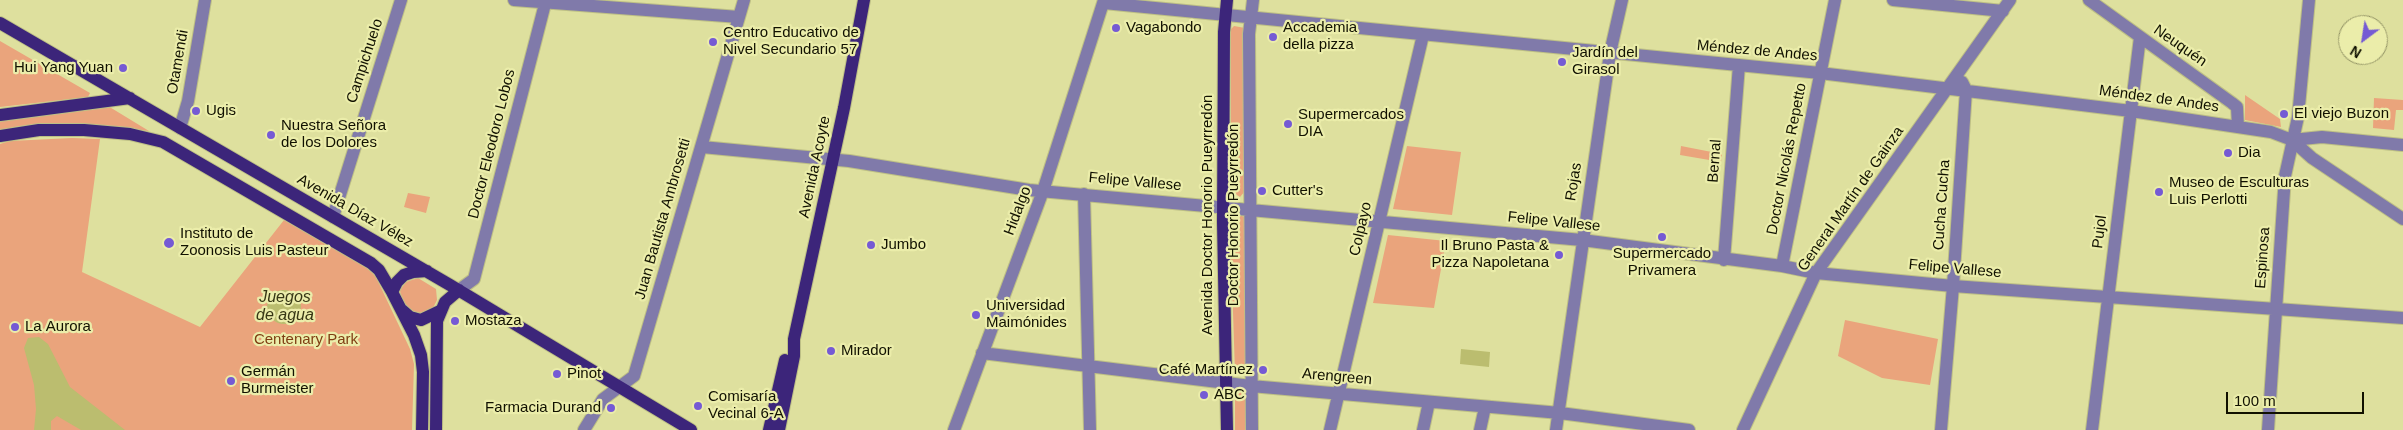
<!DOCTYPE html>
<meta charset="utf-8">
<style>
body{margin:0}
#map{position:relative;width:2403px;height:430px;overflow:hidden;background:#dee09e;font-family:Arial,sans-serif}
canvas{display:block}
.north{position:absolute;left:2338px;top:15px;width:50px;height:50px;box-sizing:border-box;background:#ebedaa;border:1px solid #949566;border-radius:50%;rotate:211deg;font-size:14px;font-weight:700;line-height:20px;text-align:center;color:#110}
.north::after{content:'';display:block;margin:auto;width:18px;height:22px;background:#755ad4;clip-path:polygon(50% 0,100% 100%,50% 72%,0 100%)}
.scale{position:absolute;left:2226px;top:392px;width:138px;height:22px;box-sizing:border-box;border:2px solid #110;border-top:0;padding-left:6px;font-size:15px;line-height:18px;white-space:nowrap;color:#110;-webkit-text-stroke:4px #ebedaa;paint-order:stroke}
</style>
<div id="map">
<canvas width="2403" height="430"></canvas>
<div class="north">N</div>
<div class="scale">100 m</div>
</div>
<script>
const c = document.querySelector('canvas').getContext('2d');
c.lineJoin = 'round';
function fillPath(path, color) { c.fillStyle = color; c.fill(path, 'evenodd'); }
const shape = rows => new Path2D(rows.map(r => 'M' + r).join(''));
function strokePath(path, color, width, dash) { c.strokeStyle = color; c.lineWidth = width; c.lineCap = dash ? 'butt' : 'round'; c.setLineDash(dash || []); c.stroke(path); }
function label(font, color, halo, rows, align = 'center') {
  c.font = font + ' Arial,sans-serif'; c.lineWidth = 4.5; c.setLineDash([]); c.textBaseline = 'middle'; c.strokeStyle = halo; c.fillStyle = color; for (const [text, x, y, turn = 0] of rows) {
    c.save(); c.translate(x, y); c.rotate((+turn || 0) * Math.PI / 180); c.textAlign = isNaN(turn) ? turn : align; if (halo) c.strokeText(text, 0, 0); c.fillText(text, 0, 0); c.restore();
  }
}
fillPath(shape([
 [1234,26,1245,28,1245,191,1240,197,1231,191,1231,29],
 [0,41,90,93,88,97,0,107],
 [2245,95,2280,119,2281,127,2245,120],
 [2374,98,2403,100,2403,110,2396,110,2394,130,2373,128],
 [108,106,149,131,73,123,20,126,0,130,0,121],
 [72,138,100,139,82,272,200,327,284,220,368,268,376,277,410,349,414,364,412,430,0,430,0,144,10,141],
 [1407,146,1461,152,1452,215,1393,209],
 [1681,146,1722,154,1721,162,1680,155],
 [408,193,430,197,426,213,404,207],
 [1236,215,1241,215,1245,218,1245,373,1241,375,1235,372,1230,223],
 [1388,235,1446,241,1434,308,1373,303],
 [418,278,436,289,437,300,432,310,424,314,414,313,407,308,401,298,400,290,406,282],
 [1845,320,1938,339,1930,385,1882,378,1838,356],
 [1242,391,1246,393,1249,430,1235,430,1235,397]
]), '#eaa47c');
fillPath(shape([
 '267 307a17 17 0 1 1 34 0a17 17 0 1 1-34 0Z',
 [39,337,48,344,70,387,125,430,81,430,57,416,51,421,51,430,34,430,36,409,34,385,24,348,28,338],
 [1461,349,1490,352,1489,367,1460,364]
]), '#bbbd6f');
const minor = shape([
 [514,0,739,17],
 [1893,0,2003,11],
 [2089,0,2232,103,2237,107,2238,127],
 [1104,3,1820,73,2131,111,2271,132,2292,140,2322,137,2403,145],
 [180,128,188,101,205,0],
 [2292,140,2312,158,2403,219],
 [702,147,849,161,1029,190,1582,240,1782,266,1816,273,1953,286,2403,318],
 [1084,194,1090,430],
 [333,217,401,0],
 [1724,260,1739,65],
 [1782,266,1835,0],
 [459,290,474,279,546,0],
 [982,353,1251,386,1560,413,1689,430],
 [584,430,603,399,634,376,744,0],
 [954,430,1043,191,1104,0],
 [1252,430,1249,34,1253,0],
 [1330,430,1423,35],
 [1423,430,1429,402],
 [1480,430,1485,407],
 [1556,430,1610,53,1622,0],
 [1743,430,1816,273,2010,0],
 [1941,430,1953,286,1966,90,1962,82],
 [2092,430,2140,37],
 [2268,430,2285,176,2298,117,2309,0]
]);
const major = shape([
 [1227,0,1224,32,1223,222,1227,430],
 [0,23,450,285,691,430],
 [0,115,130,98],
 [0,136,39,130,84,130,130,134,163,142,371,263,379,270,392,292,414,335,421,355,423,372,422,430],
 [392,292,397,282,404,275,413,272,427,271],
 [402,310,410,317,421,320,440,311],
 [436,430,437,321,445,302,459,290],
 [769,430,785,360],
 [779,430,794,356,794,339,844,108,864,0]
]);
strokePath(minor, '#bdbf85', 14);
strokePath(major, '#bdbf85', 14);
strokePath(minor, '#807aaa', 12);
strokePath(major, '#3c257a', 12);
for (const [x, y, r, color] of [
 [1116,28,5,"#755ad4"],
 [1273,37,5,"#755ad4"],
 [713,42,5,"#755ad4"],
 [1562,62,5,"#755ad4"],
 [123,68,5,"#755ad4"],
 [196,111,5,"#755ad4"],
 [2284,114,5,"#755ad4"],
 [1288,124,5,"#755ad4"],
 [271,135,5,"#755ad4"],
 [2228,153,5,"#755ad4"],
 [1262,191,5,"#755ad4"],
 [2159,192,5,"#755ad4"],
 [1662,237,5,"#755ad4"],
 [169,243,6,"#755ad4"],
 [871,245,5,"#755ad4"],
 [1559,255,5,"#755ad4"],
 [976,315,5,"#755ad4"],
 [455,321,5,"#755ad4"],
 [15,327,5,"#755ad4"],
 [831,351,5,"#755ad4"],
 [1263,370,5,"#755ad4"],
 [557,374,5,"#755ad4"],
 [231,381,5,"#755ad4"],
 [1204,395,5,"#755ad4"],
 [698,406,5,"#755ad4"],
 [611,408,5,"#755ad4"]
]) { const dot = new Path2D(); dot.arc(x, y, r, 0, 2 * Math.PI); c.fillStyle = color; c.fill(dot); strokePath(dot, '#ebedaa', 2); }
label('15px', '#110', '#ebedaa', [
 ["Vagabondo",1126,28],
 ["Accademia",1283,28],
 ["della pizza",1283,45],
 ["Centro Educativo de",723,33],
 ["Nivel Secundario 57",723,50],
 ["Jardín del",1572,53],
 ["Girasol",1572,70],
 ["Hui Yang Yuan",113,68,"right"],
 ["Ugis",206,111],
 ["El viejo Buzon",2294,114],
 ["Supermercados",1298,115],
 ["DIA",1298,132],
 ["Nuestra Señora",281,126],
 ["de los Dolores",281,143],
 ["Dia",2238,153],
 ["Museo de Esculturas",2169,183],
 ["Luis Perlotti",2169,200],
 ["Cutter's",1272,191],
 ["Instituto de",180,234],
 ["Zoonosis Luis Pasteur",180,251],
 ["Jumbo",881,245],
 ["Il Bruno Pasta &",1549,246,"right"],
 ["Pizza Napoletana",1549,263,"right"],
 ["Supermercado",1662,254,"center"],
 ["Privamera",1662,271,"center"],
 ["Universidad",986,306],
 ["Maimónides",986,323],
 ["Mostaza",465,321],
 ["La Aurora",25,327],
 ["Mirador",841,351],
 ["Café Martínez",1253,370,"right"],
 ["Germán",241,372],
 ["Burmeister",241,389],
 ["Pinot",567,374],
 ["ABC",1214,395],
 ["Comisaría",708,397],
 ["Vecinal 6-A",708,414],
 ["Farmacia Durand",601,408,"right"]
], 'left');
label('15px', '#110', '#ebedaa', [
 ["Neuquén",2180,46,35],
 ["Méndez de Andes",1757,51,5],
 ["Campichuelo",365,61,-72],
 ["Otamendi",178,62,-80],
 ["Méndez de Andes",2159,99,8],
 ["Doctor Eleodoro Lobos",492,144,-76],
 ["Doctor Nicolás Repetto",1787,159,-79],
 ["Bernal",1715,161,-86],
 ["Avenida Acoyte",815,167,-78],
 ["Felipe Vallese",1135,182,5],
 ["Rojas",1574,182,-81],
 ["General Martín de Gainza",1851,199,-55],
 ["Cucha Cucha",1942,205,-86],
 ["Avenida Díaz Vélez",355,211,30],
 ["Hidalgo",1018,211,-69],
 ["Avenida Doctor Honorio Pueyrredón",1208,215,-90],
 ["Doctor Honorio Pueyrredón",1234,215,-90],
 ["Juan Bautista Ambrosetti",663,219,-74],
 ["Felipe Vallese",1554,222,6],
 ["Colpayo",1361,229,-77],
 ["Pujol",2100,232,-83],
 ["Espinosa",2263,258,-86],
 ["Felipe Vallese",1955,269,5],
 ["Arengreen",1337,377,5]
]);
label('15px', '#7f3e13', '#ebedaa', [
 ["Centenary Park",306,340]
]);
label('italic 16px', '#373715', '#ebedaa', [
 ["Juegos",285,298],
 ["de agua",285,316]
]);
</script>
